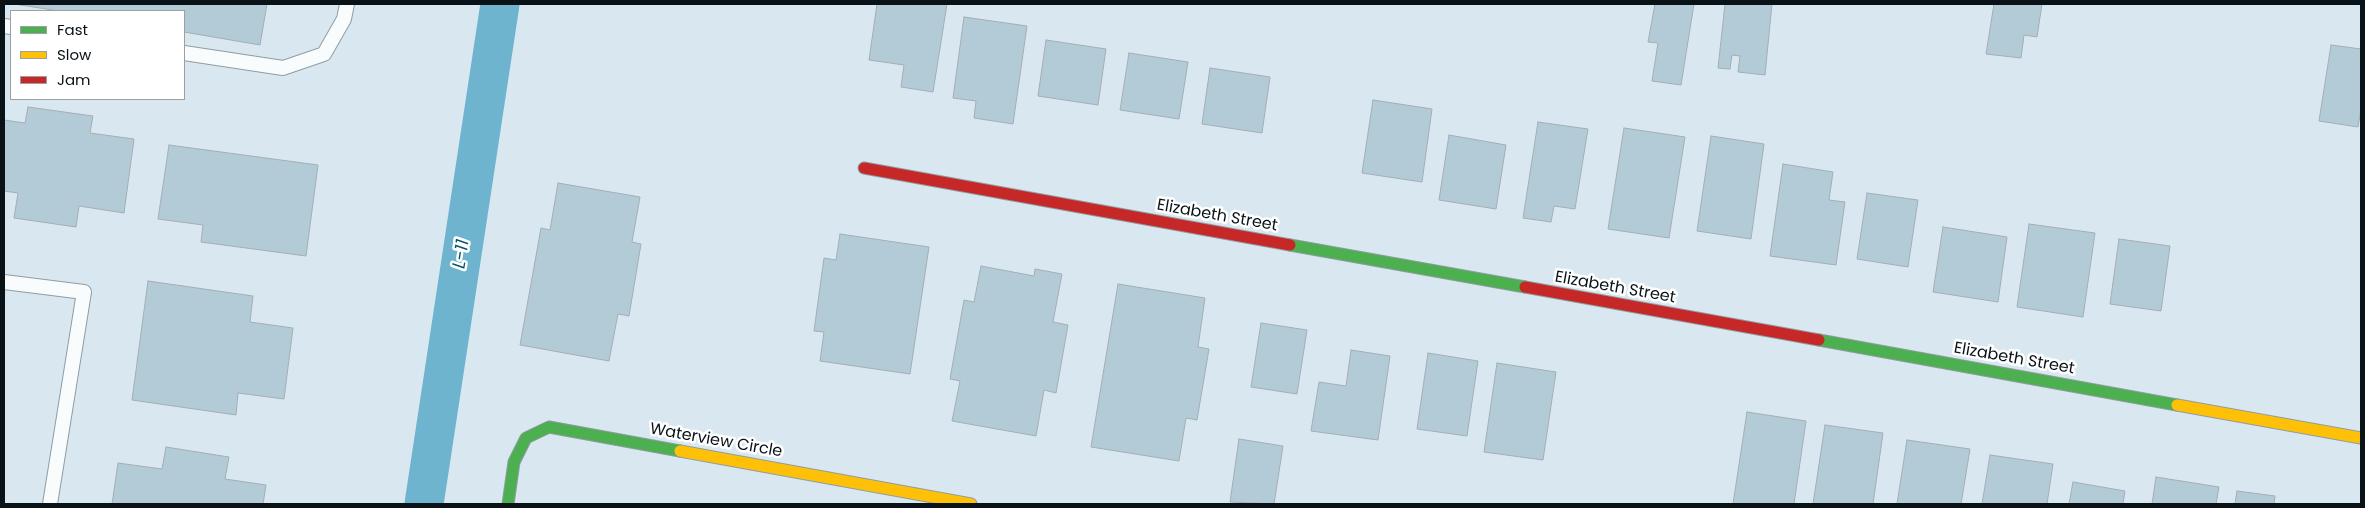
<!DOCTYPE html>
<style>
body{margin:0}
#map{position:relative;width:2365px;height:508px;overflow:hidden;background:#d9e8f0;font-family:Poppins,sans-serif}
canvas{display:block}
.frame{position:absolute;inset:0;border:5px solid #081217;pointer-events:none}
.legend{position:absolute;left:10px;top:10px;width:175px;height:90px;box-sizing:border-box;background:#fff;border:1px solid #9ca0a2;margin:0;padding:6px 9px;list-style:none;font-size:15px;color:#081217}
.legend li{display:flex;align-items:center;gap:10px;height:25px}
.legend b{width:25px;border:1px solid #9ca0a2}
</style>
<div id="map">
<canvas width="2365" height="508"></canvas>
<div class="frame"></div>
<ul class="legend">
<li><b style="height:6px;background:#4caf50"></b>Fast</li>
<li><b style="height:6px;background:#ffc107"></b>Slow</li>
<li><b style="height:6px;background:#c62828"></b>Jam</li>
</ul>
</div>
<script>
const c = document.querySelector('canvas').getContext('2d');
c.lineJoin = 'round';
const shape = rows => new Path2D(rows.map(r => 'M' + r).join(''));
function strokePath(path, color, width, dash) { c.strokeStyle = color; c.lineWidth = width; c.lineCap = dash ? 'butt' : 'round'; c.setLineDash(dash || []); c.stroke(path); }
function fillPath(path, color) { c.fillStyle = color; c.fill(path, 'evenodd'); }
function label(font, color, halo, rows, align = 'center') {
  c.font = font + ' Poppins,sans-serif'; c.lineWidth = 5; c.setLineDash([]); c.textBaseline = 'middle'; c.strokeStyle = halo; c.fillStyle = color; for (const [text, x, y, turn = 0] of rows) {
    c.save(); c.translate(x, y); c.rotate((+turn || 0) * Math.PI / 180); c.textAlign = isNaN(turn) ? turn : align; if (halo) c.strokeText(text, 0, 0); c.fillText(text, 0, 0); c.restore();
  }
}
strokePath(shape([
 [424,504,500,4]
]), '#6eb4cf', 39);
const building = shape([
 [14,4,267,4,260,45,184,32,184,11,59,11,14,4],
 [877,4,947,4,933,92,901,87,904,65,869,60,877,4],
 [1655,4,1694,4,1681,85,1652,81,1658,43,1648,42,1655,4],
 [1725,4,1772,4,1765,75,1738,72,1740,56,1732,55,1730,69,1718,68,1725,4],
 [1994,4,2042,4,2037,37,2024,35,2021,58,1986,54,1994,4],
 [964,17,1027,26,1013,124,974,118,976,101,953,98,964,17],
 [1046,40,1106,49,1098,105,1038,96,1046,40],
 [2331,45,2361,49,2361,109,2358,127,2319,121,2331,45],
 [1129,53,1188,62,1179,119,1120,110,1129,53],
 [1210,68,1270,77,1262,133,1202,124,1210,68],
 [1373,100,1432,109,1422,182,1362,173,1373,100],
 [28,107,93,116,90,133,134,139,124,213,79,206,76,227,14,218,18,193,4,191,4,120,25,123,28,107],
 [1538,122,1588,129,1575,209,1554,206,1551,222,1523,218,1538,122],
 [1624,128,1685,137,1669,238,1608,229,1624,128],
 [1449,135,1506,145,1496,209,1439,200,1449,135],
 [1711,136,1764,144,1751,239,1697,231,1711,136],
 [169,145,318,165,306,256,201,242,203,225,158,219,169,145],
 [1783,164,1833,172,1829,200,1845,202,1836,265,1770,256,1783,164],
 [558,183,640,197,632,242,641,244,629,316,618,314,609,361,520,345,541,228,550,230,558,183],
 [1867,193,1918,200,1908,267,1857,259,1867,193],
 [2029,224,2095,233,2083,317,2017,307,2029,224],
 [1943,227,2007,237,1998,302,1933,292,1943,227],
 [840,234,929,247,910,374,820,361,824,332,814,331,824,258,836,260,840,234],
 [2119,239,2170,246,2161,311,2110,304,2119,239],
 [981,266,1034,276,1035,269,1062,274,1053,322,1068,325,1056,393,1044,390,1036,436,952,421,960,381,950,379,964,300,974,302,981,266],
 [148,281,253,296,250,322,293,328,284,399,238,393,236,415,132,400,148,281],
 [1118,284,1205,298,1198,347,1209,349,1197,420,1186,418,1179,461,1091,447,1118,284],
 [1261,323,1307,330,1297,394,1251,387,1261,323],
 [1351,350,1390,356,1378,440,1311,431,1319,382,1346,386,1351,350],
 [1428,353,1478,361,1467,436,1417,429,1428,353],
 [1497,363,1556,372,1543,460,1484,452,1497,363],
 [1747,412,1806,421,1794,504,1733,504,1747,412],
 [1825,425,1883,433,1873,504,1813,504,1825,425],
 [1239,439,1283,446,1274,504,1230,502,1239,439],
 [1907,440,1970,449,1961,504,1897,504,1907,440],
 [166,447,229,457,225,479,266,485,263,504,112,504,118,463,162,469,166,447],
 [1990,455,2053,464,2047,504,1982,504,1990,455],
 [2156,477,2219,487,2216,504,2152,504,2156,477],
 [2073,482,2125,491,2123,504,2069,504,2073,482],
 [2237,491,2275,496,2274,504,2235,504,2237,491]
]);
fillPath(building, '#b3cbd6');
strokePath(building, '#a3aeb4', 1);
const lane = shape([
 [4,26,11,27],
 [184,53,283,68,324,54,344,19,347,4],
 [4,282,84,292,50,504]
]);
const fast = shape([
 [1290,245,1525,287],
 [1819,340,2177,405],
 [508,504,514,462,526,438,549,427,680,451]
]);
const slow = shape([
 [2177,405,2361,438],
 [680,451,971,504]
]);
const jam = shape([
 [864,168,1290,245],
 [1525,287,1819,340]
]);
strokePath(lane, '#909ca2', 16);
strokePath(fast, '#909ca2', 13);
strokePath(slow, '#909ca2', 13);
strokePath(jam, '#909ca2', 13);
strokePath(lane, '#f9fcfd', 14);
strokePath(fast, '#4caf50', 11);
strokePath(slow, '#ffc107', 11);
strokePath(jam, '#c62828', 11);
label('16px', '#081217', '#fff', [
 ["Elizabeth Street",1217,216,10],
 ["Elizabeth Street",1615,288,10],
 ["Elizabeth Street",2014,359,10],
 ["Waterview Circle",716,441,10]
]);
label('italic 18px', '#00516a', '#fff', [
 ["L-11",462,254,-81]
]);
</script>
